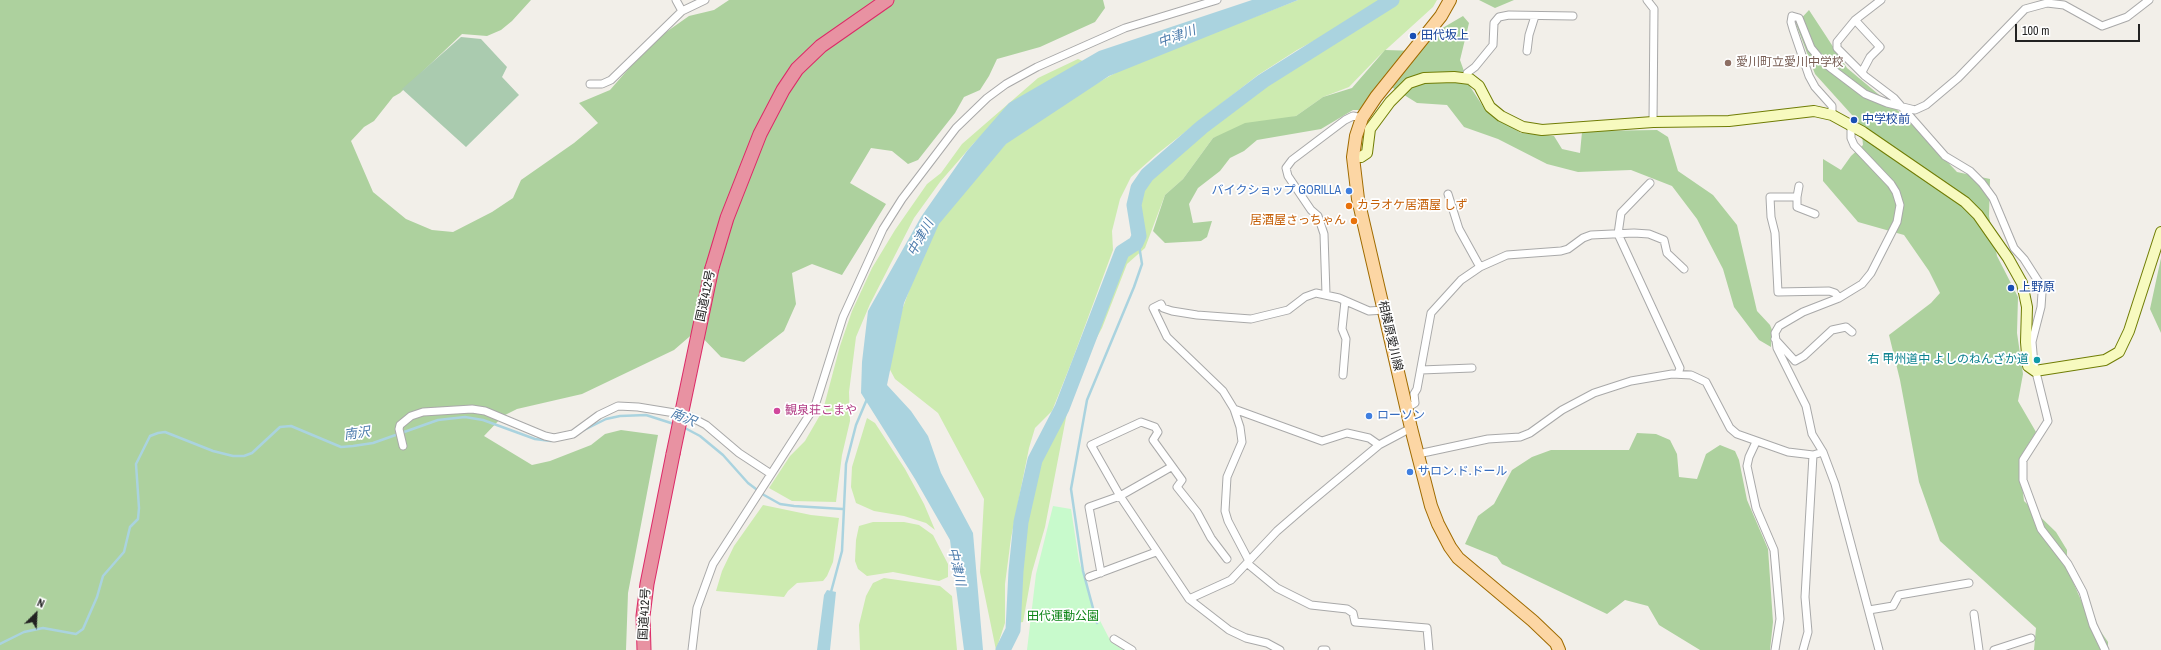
<!DOCTYPE html>
<meta charset="utf-8">
<style>
body{margin:0}
#map{position:relative;width:2161px;height:650px;overflow:hidden;background:#f2efe9;font-family:"Archivo Narrow",sans-serif}
canvas{display:block}
.north{position:absolute;left:16px;top:594px;width:40px;height:40px;-webkit-text-stroke:3px #fff;paint-order:stroke;rotate:24deg;font-size:11px;font-weight:700;line-height:16px;text-align:center;color:#222}
.north::after{content:'';display:block;margin:auto;width:14px;height:18px;background:#222;clip-path:polygon(50% 0,100% 100%,50% 72%,0 100%)}
.scale{position:absolute;left:2015px;top:24px;width:125px;height:18px;box-sizing:border-box;border:2px solid #222;border-top:0;padding-left:5px;font-size:12px;line-height:14px;white-space:nowrap;color:#222;-webkit-text-stroke:3px #fff;paint-order:stroke}
</style>
<div id="map">
<canvas width="2161" height="650"></canvas>
<div class="north">N</div>
<div class="scale">100 m</div>
</div>
<script>
const c = document.querySelector('canvas').getContext('2d');
c.lineJoin = 'round';
function fillPath(path, color) { c.fillStyle = color; c.fill(path, 'evenodd'); }
const shape = rows => new Path2D(rows.map(r => 'M' + r).join(''));
function strokePath(path, color, width, dash) { c.strokeStyle = color; c.lineWidth = width; c.lineCap = dash ? 'butt' : 'round'; c.setLineDash(dash || []); c.stroke(path); }
function label(font, color, halo, rows, align = 'center') {
  c.font = font + ' "Archivo Narrow","Noto Sans JP",sans-serif'; c.lineWidth = 3.5; c.setLineDash([]); c.textBaseline = 'middle'; c.strokeStyle = halo; c.fillStyle = color; for (const [text, x, y, turn = 0] of rows) {
    c.save(); c.translate(x, y); c.rotate((+turn || 0) * Math.PI / 180); c.textAlign = isNaN(turn) ? turn : align; if (halo) c.strokeText(text, 0, 0); c.fillText(text, 0, 0); c.restore();
  }
}
fillPath(shape([
 [1298,0,1380,0,1362,15,1297,50,1258,75,1157,154,1131,177,1120,199,1112,231,1113,250,1072,361,1052,411,1035,428,1029,448,1011,538,1005,584,1005,623,996,650,980,572,984,499,938,413,895,379,888,366,898,321,917,269,940,220,974,175,1029,121,1126,67],
 [1395,0,1437,0,1433,7,1379,56,1349,87,1323,97,1296,116,1213,138,1183,179,1165,195,1145,248,1127,264,1102,328,1091,348,1088,346,1121,261,1143,245,1143,226,1140,196,1163,163,1255,90,1302,59,1366,22],
 [1078,59,1085,62,994,124,973,144,940,182,914,218,870,304,856,337,849,392,850,421,842,455,836,502,792,501,769,488,790,456,805,441,823,410,840,346,852,311,872,268,895,230,927,184,941,173,962,144,1038,78],
 [1070,397,1045,527,1032,572,1023,622,1017,623,1019,570,1040,457],
 [867,418,875,423,905,469,924,504,935,530,926,523,904,516,874,511,856,503,851,487,852,467],
 [763,505,811,515,839,518,833,562,827,576,823,581,797,583,788,591,784,597,716,591,722,571,734,546],
 [873,522,904,522,919,525,933,535,948,564,948,577,939,581,893,572,867,576,858,569,855,561,856,540,859,526],
 [884,578,940,586,952,596,957,650,860,650,859,625,866,596,873,583]
]), '#cdebb0');
fillPath(shape([
 [0,0,531,0,512,21,501,30,487,36,462,34,400,93,393,97,374,121,364,127,351,141,373,192,406,219,432,230,453,232,492,212,513,198,521,180,574,143,598,123,579,103,610,90,652,42,689,16,714,10,729,0,1103,0,1105,8,1095,22,1040,47,997,59,989,76,980,90,964,97,955,113,918,160,908,164,892,151,871,148,850,183,886,204,842,275,812,264,792,273,796,304,784,331,744,362,721,357,696,331,674,350,582,394,517,409,503,416,484,436,532,465,550,461,591,445,605,434,621,430,658,435,628,593,626,650,0,650],
 [1479,0,1514,0,1495,8],
 [1809,10,1847,68,1902,114,1957,172,1990,179,1989,216,1997,256,2018,297,2017,333,2023,374,2018,401,2036,432,2019,459,2024,501,2056,532,2067,550,2067,568,2084,607,2108,642,2108,650,2034,650,2036,628,1940,541,1919,482,1900,380,1889,335,1931,303,1940,293,1929,271,1904,235,1858,222,1823,181,1823,159,1841,170,1851,156,1863,145,1861,125,1815,74,1796,24],
 [1463,16,1469,23,1460,60,1469,85,1486,111,1521,133,1554,136,1562,149,1580,153,1582,132,1589,131,1657,130,1668,137,1678,171,1713,195,1737,225,1757,311,1770,325,1772,330,1771,347,1759,340,1734,307,1723,269,1697,219,1672,186,1631,170,1578,172,1547,164,1498,139,1464,127,1447,105,1417,103,1393,88,1375,90,1359,110,1353,110,1321,129,1257,140,1244,151,1230,158,1220,171,1198,188,1189,204,1193,223,1212,221,1207,237,1201,241,1165,243,1153,231,1165,195,1183,179,1213,138,1245,123,1296,116,1323,97,1352,88,1385,50,1418,51,1434,33],
 [2161,258,2161,333,2150,309],
 [1637,433,1656,434,1670,440,1677,454,1679,477,1697,479,1706,454,1720,445,1735,451,1739,460,1747,500,1768,549,1773,622,1770,650,1700,650,1659,625,1648,606,1625,600,1607,614,1502,564,1497,557,1465,544,1478,516,1494,504,1512,470,1532,457,1551,450,1629,450]
]), '#add19e');
fillPath(shape([
 [461,37,481,39,507,67,502,77,519,95,466,147,402,89]
]), '#aacbaf');
fillPath(shape([
 [1053,506,1071,509,1079,561,1094,609,1111,642,1123,650,1027,650,1036,574]
]), '#c8facc');
fillPath(shape([
 [1252,0,1298,0,1109,76,1006,144,939,224,904,303,887,385,911,411,928,436,941,473,973,533,983,650,964,650,950,540,915,479,861,393,862,362,868,311,921,217,967,151,1009,103,1099,51],
 [827,590,836,592,830,650,817,650,824,595]
]), '#aad3df');
strokePath(shape([
 [683,427,700,436,723,455,748,483,764,495,780,504,794,506,843,509],
 [584,430,606,419,620,416,646,415,674,424],
 [831,592,842,551,846,464,856,425,867,399],
 [1097,623,1083,571,1071,489,1087,400,1134,287,1142,264,1138,239],
 [0,644,24,632,43,628,76,634,83,629,97,597,103,576,124,552,130,527,138,519,139,508,136,464,150,436,158,433,165,432,213,451,233,456,244,456,252,453,280,427,291,426,341,447,353,446,373,443,438,420,465,417,483,420,535,439,551,441]
]), '#aad3df', 2.5);
strokePath(shape([
 [1003,650,1013,630,1016,571,1021,522,1035,460,1062,408,1122,252,1136,243,1139,236,1134,205,1138,188,1147,175,1202,127,1263,81,1392,0]
]), '#aad3df', 15);
const street = shape([
 [676,0,682,11],
 [1647,0,1654,9,1653,122],
 [1881,0,1855,20,1837,42,1837,48,1865,76,1894,98,1945,156,1970,171,1982,183,1993,198,2014,248,2024,259,2040,284,2042,293,2041,307,2032,342,2034,364,2048,421,2023,460,2023,480,2041,529,2068,564,2083,592,2093,625,2105,650],
 [1855,20,1880,47,1870,57,1862,72],
 [1527,51,1529,35,1535,16],
 [1466,78,1467,73,1475,67,1493,45,1494,23,1499,17,1509,15,1573,16],
 [590,84,602,84,611,80,682,11,705,0],
 [1832,115,1832,106,1815,87,1809,76,1793,29,1791,22,1792,16,1799,18,1811,48,1821,60,1832,69,1865,94,1887,103,1915,110,1926,105,1958,78,2025,9,2047,3,2064,5,2102,26,2127,17,2149,0],
 [1851,124,1851,138,1854,145,1891,184,1896,192,1900,205,1897,222,1871,273,1862,284,1839,298,1803,312,1779,326,1775,333,1777,348,1806,406,1812,434,1823,452,1835,484,1879,650],
 [1650,183,1621,213,1618,234,1680,368,1678,374],
 [1799,186,1797,197,1770,197,1771,217,1775,233,1778,292,1829,291,1835,293,1839,298],
 [1448,194,1459,229,1480,267],
 [1797,197,1797,207,1815,214],
 [1326,294,1324,234,1318,216,1311,210,1288,176,1286,168,1292,160,1345,120,1353,116,1362,118],
 [1775,339,1795,361,1804,356,1832,330,1846,327,1852,332],
 [1421,370,1472,368],
 [1343,375,1346,339,1342,329,1345,301],
 [1407,408,1415,403,1414,394,1417,389,1431,313,1461,280,1480,267,1507,255,1561,251,1568,249,1583,238,1591,235,1634,233,1649,234,1664,240,1667,253,1684,269],
 [1234,409,1322,441,1347,433,1369,438,1379,445],
 [1756,442,1749,457,1747,466,1756,508,1774,550,1780,619,1775,650],
 [403,446,399,429,400,425,411,416,423,412,472,409,485,411,545,436,554,438,573,434,599,415,618,406,638,407,687,415,706,425,739,453,771,474],
 [1418,454,1488,439,1520,437,1530,433,1562,410,1594,393,1631,381,1672,374,1691,375,1706,382,1730,428,1737,434,1788,452,1813,455,1823,452],
 [1227,559,1211,538,1197,512,1177,487,1182,480,1153,440,1158,432,1155,427,1141,422,1091,445,1120,496,1189,599,1229,630,1246,638,1267,643,1280,650],
 [1249,561,1228,521,1225,511,1227,477,1242,442,1240,427,1234,409,1223,391,1167,337,1153,308,1161,304,1163,308,1172,311,1197,315,1251,319,1288,310,1305,297,1316,293,1339,298,1369,311,1384,310],
 [1248,564,1277,588,1311,605,1347,609,1353,613,1355,622,1427,628,1429,650],
 [1101,573,1089,507,1120,496,1171,467],
 [1089,577,1156,552],
 [1189,599,1231,580,1277,531,1307,505,1379,445,1411,428],
 [1869,610,1893,606,1899,595,1969,583],
 [1974,614,1979,650],
 [1114,639,1132,650],
 [692,650,697,608,713,564,815,406,843,317,883,229,902,199,956,128,987,98,1006,84,1037,67,1125,28,1217,0],
 [1322,650,1326,650],
 [1803,650,1808,632,1805,597,1813,455],
 [1994,650,2031,638]
]);
const secondary = shape([
 [1353,157,1361,157,1367,153,1370,129,1390,102,1409,83,1424,78,1454,77,1470,79,1479,86,1490,107,1501,116,1523,127,1542,130,1653,122,1729,121,1814,111,1832,115,1863,132,1965,202,1978,215,2008,258,2022,283,2027,307,2026,342,2028,366,2035,371,2105,360,2119,352,2129,331,2161,232]
]);
const primary = shape([
 [1450,0,1441,16,1376,97,1362,118,1356,136,1353,157,1358,199,1411,428,1431,506,1438,524,1450,547,1458,558,1533,621,1556,643,1559,650]
]);
const highway = shape([
 [712,268,727,218,760,134,783,90,797,69,821,46,887,0],
 [644,650,643,616,647,584,673,454]
]);
strokePath(street, '#a9a9a9', 9);
strokePath(secondary, '#707d05', 12);
strokePath(primary, '#a06b00', 14);
strokePath(highway, '#dc2a67', 15);
strokePath(street, '#fff', 7);
strokePath(secondary, '#f7fabf', 10);
strokePath(primary, '#fcd6a4', 12);
strokePath(highway, '#e892a2', 13);
const highwayBridge = shape([
 [673,454,712,268]
]);
strokePath(highwayBridge, '#dc2a67', 15, []);
strokePath(highwayBridge, '#e892a2', 13);
for (const [x, y, r, color] of [
 [1413,36,4,"#1a4fb4"],
 [1728,63,4,"#8d6e63"],
 [1854,120,4,"#1a4fb4"],
 [1349,191,4,"#3f7fe0"],
 [1349,206,4,"#e8710a"],
 [1354,221,4,"#e8710a"],
 [2011,288,4,"#1a4fb4"],
 [2037,360,4,"#0f9aa8"],
 [777,411,4,"#d1479c"],
 [1369,416,4,"#3f7fe0"],
 [1410,472,4,"#3f7fe0"]
]) { const dot = new Path2D(); dot.arc(x, y, r, 0, 2 * Math.PI); c.fillStyle = color; c.fill(dot); strokePath(dot, '#fff', 1.5); }
label('12px', '#164399', '#fff', [
 ["田代坂上",1421,36],
 ["中学校前",1862,120],
 ["上野原",2019,288]
], 'left');
label('12px', '#785e54', '#fff', [
 ["愛川町立愛川中学校",1736,63]
], 'left');
label('12px', '#366cbe', '#fff', [
 ["バイクショップ GORILLA",1341,191,"right"],
 ["ローソン",1377,416],
 ["サロン.ド.ドール",1418,472]
], 'left');
label('12px', '#c56008', '#fff', [
 ["カラオケ居酒屋 しず",1357,206],
 ["居酒屋さっちゃん",1346,221,"right"]
], 'left');
label('12px', '#222', '#fff', [
 ["国道412号",706,296,-78],
 ["相模原愛川線",1390,336,77],
 ["国道412号",645,614,-87]
]);
label('12px', '#0d838f', '#fff', [
 ["右 甲州道中 よしのねんざか道",2029,360]
], 'right');
label('12px', '#b23c85', '#fff', [
 ["観泉荘こまや",785,411]
], 'left');
label('12px', '#0c8416', '#fff', [
 ["田代運動公園",1063,617]
]);
label('italic 13px', '#4a7aab', '#fff', [
 ["中津川",1177,37,-20],
 ["中津川",921,238,-61],
 ["南沢",683,418,23],
 ["南沢",357,434,-8],
 ["中津川",956,567,77]
]);
</script>
